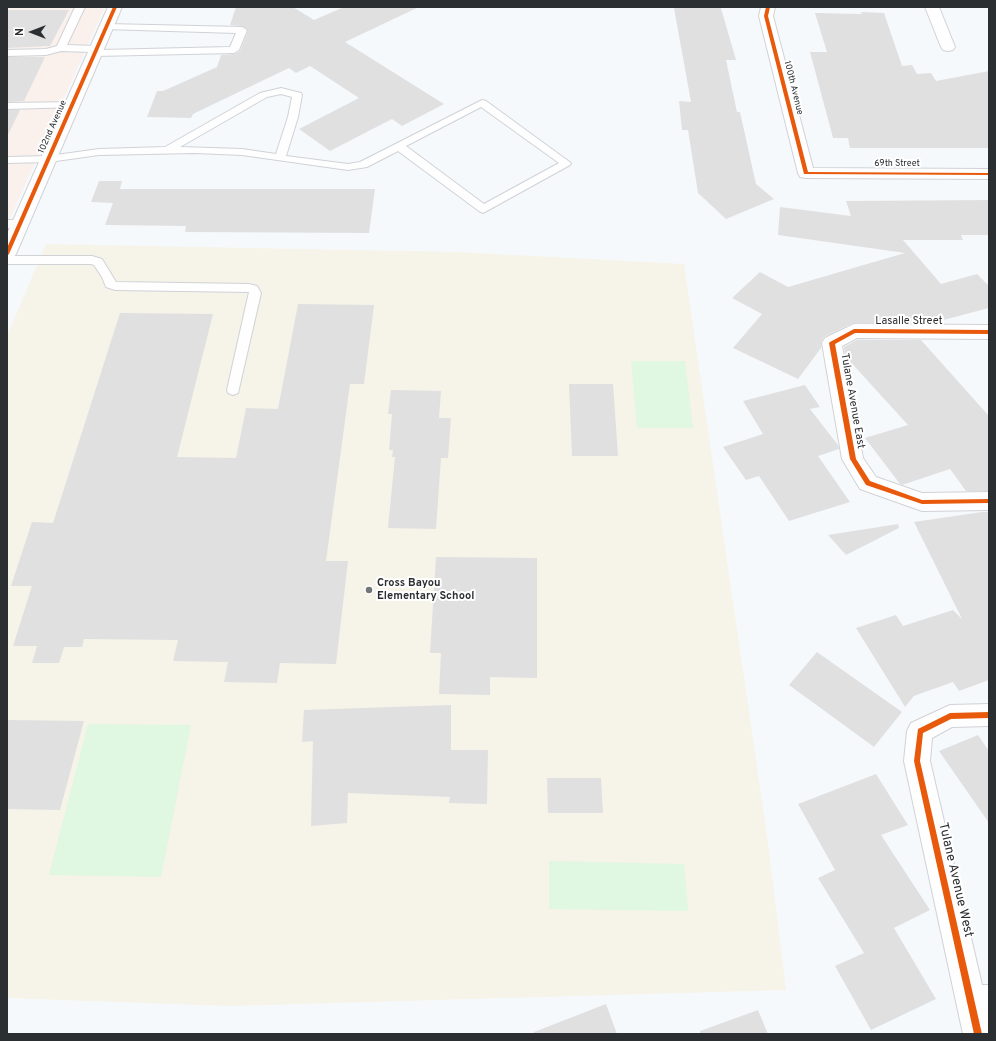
<!DOCTYPE html>
<style>
body{margin:0}
#map{position:relative;width:996px;height:1041px;overflow:hidden;background:#f6f9fc;font-family:Overpass,sans-serif}
canvas{display:block}
.frame{position:absolute;inset:0;border:8px solid #2c2f32;pointer-events:none}
.north{position:absolute;left:12px;top:12px;width:40px;height:40px;-webkit-text-stroke:3px #fff;paint-order:stroke;rotate:270deg;font-size:11px;font-weight:700;line-height:16px;text-align:center;color:#2c2f32}
.north::after{content:'';display:block;margin:auto;width:14px;height:18px;background:#2c2f32;clip-path:polygon(50% 0,100% 100%,50% 72%,0 100%)}
</style>
<div id="map">
<canvas width="996" height="1041"></canvas>
<div class="frame"></div>
<div class="north">N</div>
</div>
<script>
const c = document.querySelector('canvas').getContext('2d');
c.lineJoin = 'round';
function fillPath(path, color) { c.fillStyle = color; c.fill(path, 'evenodd'); }
const shape = rows => new Path2D(rows.map(r => 'M' + r).join(''));
function strokePath(path, color, width, dash) { c.strokeStyle = color; c.lineWidth = width; c.lineCap = dash ? 'butt' : 'round'; c.setLineDash(dash || []); c.stroke(path); }
function label(font, color, halo, rows, align = 'center') {
  c.font = font + ' Overpass,sans-serif'; c.lineWidth = 4; c.setLineDash([]); c.textBaseline = 'middle'; c.strokeStyle = halo; c.fillStyle = color; for (const [text, x, y, turn = 0] of rows) {
    c.save(); c.translate(x, y); c.rotate((+turn || 0) * Math.PI / 180); c.textAlign = isNaN(turn) ? turn : align; if (halo) c.strokeText(text, 0, 0); c.fillText(text, 0, 0); c.restore();
  }
}
fillPath(shape([
 [7,7,105,7,7,225]
]), '#faf1ed');
fillPath(shape([
 [46,244,457,252,684,264,768,843,786,990,229,1006,7,998,7,336]
]), '#f6f3e8');
fillPath(shape([
 [631,361,685,361,693,428,637,428],
 [88,724,191,725,161,877,49,875],
 [549,861,684,864,688,911,549,909]
]), '#e0f7e1');
fillPath(shape([
 [236,7,293,7,314,20,344,7,419,7,345,42,444,104,402,126,392,119,330,151,299,129,359,98,310,66,296,73,289,68,193,114,191,118,147,117,157,91,163,91,217,67,221,55,234,54,240,51,248,30,242,26,230,25],
 [674,8,721,8,736,60,726,60,737,112,740,112,756,184,774,199,726,219,698,193,688,130,682,130,679,101,691,102],
 [7,10,69,10,50,46,7,48],
 [861,12,884,13,902,66,912,65,917,74,931,73,936,81,989,71,989,148,850,148,848,138,833,138,810,52,827,52,815,13,862,14],
 [7,57,45,57,24,101,7,102],
 [7,110,20,110,7,137],
 [99,181,122,181,120,189,375,189,369,233,185,232,186,226,105,225,113,203,91,202],
 [989,200,989,235,961,235,963,240,903,240,941,284,977,274,989,286,989,308,932,323,853,323,824,337,821,342,821,348,798,379,733,348,762,314,732,298,760,272,788,287,905,253,778,235,780,207,851,216,846,201],
 [298,304,374,305,364,384,350,384,326,561,348,561,336,664,280,663,277,683,224,682,228,662,173,661,178,640,84,639,82,647,64,647,59,663,32,663,37,646,13,646,32,586,11,586,32,522,53,523,120,313,213,314,177,457,236,458,246,408,278,409],
 [857,340,921,340,989,416,989,491,966,491,950,469,902,485,900,484,865,438,908,425,845,356,844,347],
 [569,384,613,384,618,456,572,456],
 [805,385,820,407,810,409,838,445,839,449,818,456,850,502,789,521,759,476,746,480,723,447,763,434,743,401],
 [391,390,441,391,439,418,451,418,448,458,441,458,436,529,388,528,395,457,392,457,393,450,389,450,392,414,388,414],
 [982,512,989,512,989,680,959,691,953,682,914,696,905,707,856,628,896,615,903,626,953,610,962,619,914,522],
 [898,524,899,528,846,555,828,535],
 [436,557,537,558,537,678,490,677,490,695,439,694,441,653,430,653],
 [817,652,902,712,874,747,789,685],
 [451,705,451,750,488,750,487,804,449,803,450,797,348,793,347,823,311,826,313,741,302,742,304,710],
 [7,720,84,721,60,810,7,809],
 [978,735,989,751,989,823,939,751],
 [876,774,908,825,881,835,930,910,894,928,936,999,871,1030,835,966,864,953,818,878,835,870,798,804],
 [547,778,601,778,603,813,548,813],
 [606,1004,617,1034,534,1034,534,1032],
 [758,1010,768,1034,700,1034,700,1031]
]), '#e0e0e1');
const service = shape([
 [75,7,85,7,67,45,97,46,100,47,101,50,230,47,236,33,104,29,102,27,104,25,107,24,242,27,247,30,239,50,234,53,96,56,93,55,92,52,61,51,46,55,7,56,7,50,46,49,57,46,75,7],
 [281,88,301,93,302,95,298,117,286,156,348,164,360,162,482,100,486,101,571,163,570,165,483,213,479,211,398,151,367,167,348,170,242,155,195,153,99,155,49,162,7,163,7,157,49,156,99,149,165,147,260,93,281,88],
 [281,94,292,97,288,117,276,154,242,149,180,147,267,97,281,94],
 [481,107,559,163,484,204,406,146,481,107],
 [73,102,77,103,78,105,77,107,7,109,7,103,73,102],
 [7,220,20,220,24,221,26,224,24,227,20,228,7,228,7,220],
 [7,256,92,256,102,259,116,282,249,284,257,286,261,293,238,393,233,395,228,393,227,390,249,292,115,290,106,287,102,277,94,265,91,264,7,264,7,256]
]);
const minor = shape([
 [108,7,122,7,16,254,13,258,7,260,7,234,108,7],
 [761,7,775,7,773,16,813,168,989,169,989,179,806,178,800,177,798,173,759,16,761,7],
 [925,7,939,7,955,47,953,50,948,51,943,50,941,47,925,7],
 [854,324,989,325,989,339,857,338,842,346,863,458,876,477,922,493,989,492,989,510,922,511,860,489,842,459,822,343,825,338,854,324],
 [989,704,989,726,952,727,932,738,930,761,982,985,989,985,989,1034,963,1034,904,761,907,731,911,723,950,705,989,704]
]);
strokePath(service, '#d0d2d6', 2);
strokePath(minor, '#d0d2d6', 2);
fillPath(service, '#fefeff');
fillPath(minor, '#fefeff');
fillPath(shape([
 [113,7,117,7,9,254,7,256,7,248,113,7],
 [766,7,770,7,768,16,808,172,989,173,989,175,804,174,764,16,766,7],
 [854,329,989,330,989,334,855,333,835,344,856,459,870,481,922,500,989,499,989,503,922,504,866,485,850,459,829,343,830,342,854,329],
 [989,712,989,718,951,719,923,733,920,761,982,1034,974,1034,914,761,918,729,950,713,989,712]
]), '#e8590c');
for (const [x, y, r, color] of [
 [369,590,4,"#737679"]
]) { const dot = new Path2D(); dot.arc(x, y, r, 0, 2 * Math.PI); c.fillStyle = color; c.fill(dot); strokePath(dot, '#fff', 1.5); }
label('9px', '#2c2f32', '#fff', [
 ["100th Avenue",793,88,76],
 ["102nd Avenue",53,127,-66],
 ["69th Street",897,164]
]);
label('11px', '#2c2f32', '#fff', [
 ["Lasalle Street",909,322],
 ["Tulane Avenue East",852,401,80]
]);
label('bold 11px', '#2c2f32', '#fff', [
 ["Cross Bayou",377,584],
 ["Elementary School",377,597]
], 'left');
label('13px', '#2c2f32', '#fff', [
 ["Tulane Avenue West",955,880,77]
]);
</script>
